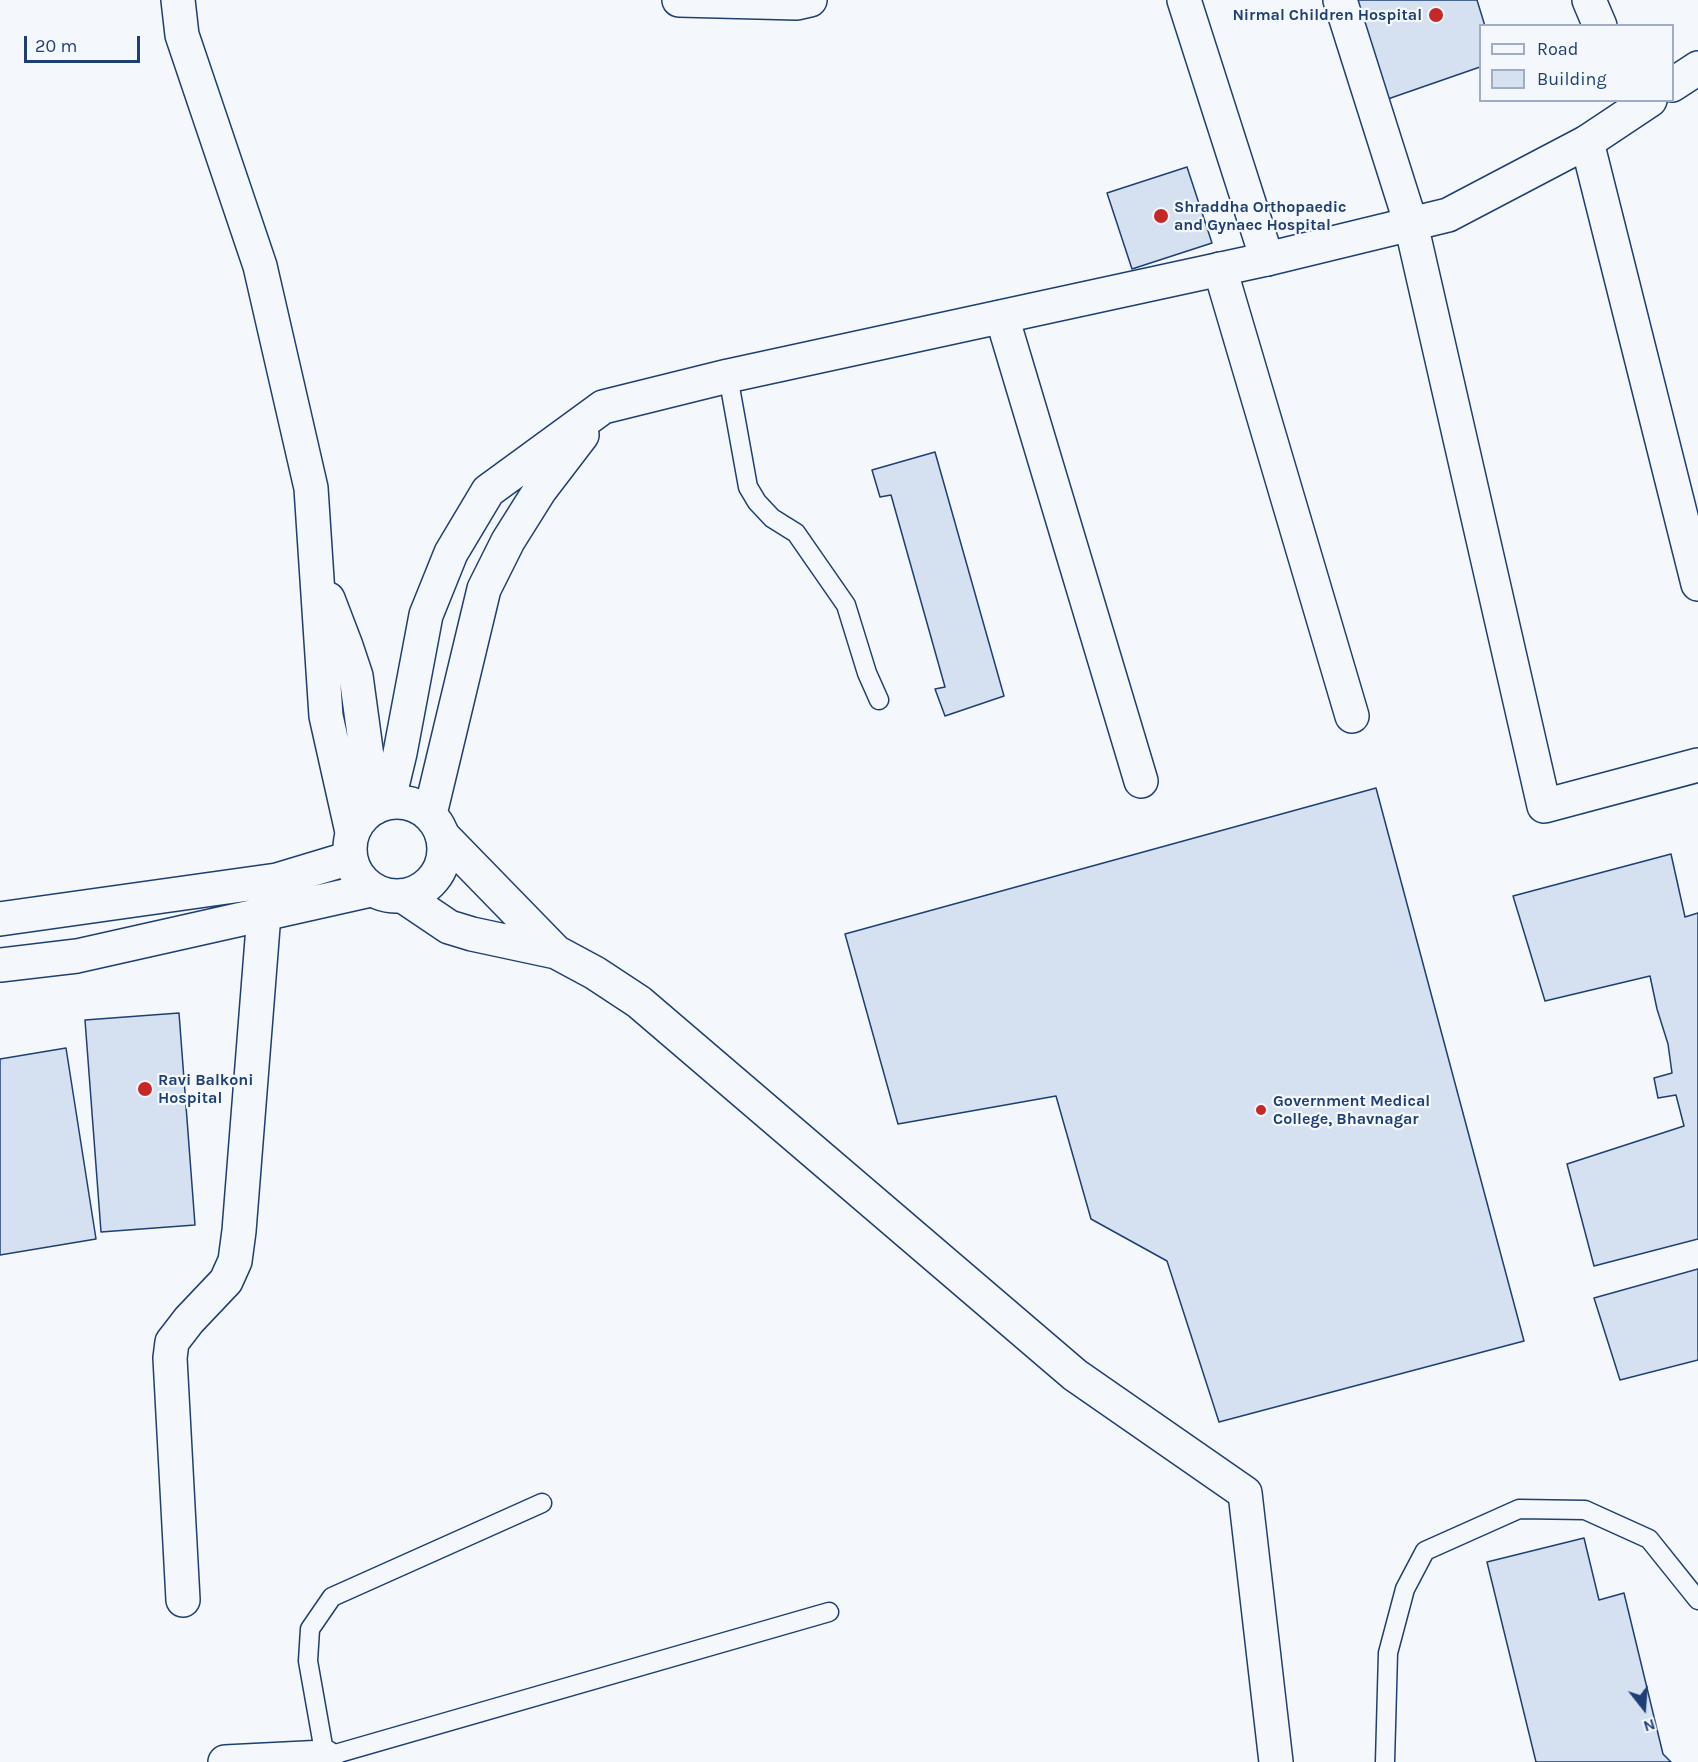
<!DOCTYPE html>
<style>
body{margin:0}
#map{position:relative;width:1698px;height:1762px;overflow:hidden;background:#f4f7fb;font-family:Karla,sans-serif}
canvas{display:block}
.legend{position:absolute;left:1479px;top:24px;width:195px;height:78px;box-sizing:border-box;background:#f4f7fb;border:2px solid #9eadc5;margin:0;padding:8px 10px;list-style:none;font-size:18px;color:#1d3f73}
.legend li{display:flex;align-items:center;gap:12px;height:30px}
.legend b{width:30px;border:2px solid #9eadc5}
.north{position:absolute;left:1614px;top:1678px;width:60px;height:60px;-webkit-text-stroke:4px #f4f7fb;paint-order:stroke;rotate:163deg;font-size:16px;font-weight:700;line-height:24px;text-align:center;color:#1d3f73}
.north::after{content:'';display:block;margin:auto;width:21px;height:27px;background:#1d3f73;clip-path:polygon(50% 0,100% 100%,50% 72%,0 100%)}
.scale{position:absolute;left:24px;top:36px;width:116px;height:27px;box-sizing:border-box;border:3px solid #1d3f73;border-top:0;padding-left:8px;font-size:18px;line-height:21px;white-space:nowrap;color:#1d3f73;-webkit-text-stroke:4px #f4f7fb;paint-order:stroke}
</style>
<div id="map">
<canvas width="1698" height="1762"></canvas>
<ul class="legend">
<li><b style="height:8px;background:#f4f7fb"></b>Road</li>
<li><b style="height:16px;background:#d5e0f0"></b>Building</li>
</ul>
<div class="north">N</div>
<div class="scale">20 m</div>
</div>
<script>
const c = document.querySelector('canvas').getContext('2d');
c.lineJoin = 'round';
function fillPath(path, color) { c.fillStyle = color; c.fill(path, 'evenodd'); }
const shape = rows => new Path2D(rows.map(r => 'M' + r).join(''));
function strokePath(path, color, width, dash) { c.strokeStyle = color; c.lineWidth = width; c.lineCap = dash ? 'butt' : 'round'; c.setLineDash(dash || []); c.stroke(path); }
function label(font, color, halo, rows, align = 'center') {
  c.font = font + ' Karla,sans-serif'; c.lineWidth = 4.5; c.setLineDash([]); c.textBaseline = 'middle'; c.strokeStyle = halo; c.fillStyle = color; for (const [text, x, y, turn = 0] of rows) {
    c.save(); c.translate(x, y); c.rotate((+turn || 0) * Math.PI / 180); c.textAlign = isNaN(turn) ? turn : align; if (halo) c.strokeText(text, 0, 0); c.fillText(text, 0, 0); c.restore();
  }
}
const building = shape([
 [1352,0,1477,0,1485,26,1480,26,1480,67,1385,100,1352,0],
 [1187,167,1212,243,1132,269,1107,193,1187,167],
 [935,452,1004,696,945,716,935,689,945,687,891,495,880,497,872,470,935,452],
 [1376,788,1524,1341,1219,1422,1167,1261,1091,1219,1056,1096,898,1124,845,934,1376,788],
 [1671,854,1685,917,1698,913,1698,1239,1594,1266,1567,1164,1684,1126,1676,1095,1658,1098,1654,1078,1672,1073,1668,1044,1657,1009,1650,976,1545,1001,1513,896,1671,854],
 [179,1013,195,1225,101,1232,85,1020,179,1013],
 [66,1048,96,1239,0,1255,0,1059,66,1048],
 [1698,1269,1698,1360,1620,1380,1594,1298,1698,1269],
 [1584,1538,1599,1600,1624,1593,1663,1754,1671,1762,1536,1762,1487,1562,1584,1538]
]);
fillPath(building, '#d5e0f0');
strokePath(building, '#1d3f73', 1.5);
const lane = shape([
 [728,376,748,487,757,502,772,518,796,533,846,605,867,673,879,700],
 [542,1503,332,1597,310,1629,308,1661,325,1757,829,1612],
 [1385,1762,1388,1653,1405,1589,1425,1551,1519,1509,1585,1510,1649,1539,1698,1600]
]);
const street = shape([
 [178,0,182,35,260,266,311,488,326,716,352,832],
 [679,0,797,3,810,0],
 [1184,0,1267,259],
 [1340,0,1411,224,1544,806,1698,765],
 [1589,0,1600,26],
 [1587,142,1698,584],
 [1220,269,1352,716],
 [1002,317,1141,781],
 [328,599,346,646,356,676,374,808],
 [442,835,556,952],
 [403,896,449,927,472,934,556,952,595,973,639,1002,1075,1375,1245,1493,1276,1762],
 [183,1600,170,1358,172,1342,189,1320,226,1281,235,1261,239,1231,264,914],
 [225,1762,325,1757,326,1762]
]);
const primary = shape([
 [1672,85,1698,68],
 '350 849a47 47 0 1 1 94 0a47 47 0 1 1-94 0Z',
 [388,803,400,753,426,615,451,553,488,491,603,407,728,376,1267,259,1448,215,1587,142,1650,100],
 [430,814,484,589,508,541,540,490,582,435],
 [0,919,277,880,350,858],
 [0,965,77,956,371,890]
]);
strokePath(lane, '#1d3f73', 21);
strokePath(street, '#1d3f73', 36);
strokePath(primary, '#1d3f73', 36);
strokePath(lane, '#f4f7fb', 18);
strokePath(street, '#f4f7fb', 33);
strokePath(primary, '#f4f7fb', 33);
for (const [x, y, r, color] of [
 [1436,15,8,"#c62828"],
 [1161,216,8,"#c62828"],
 [145,1089,8,"#c62828"],
 [1261,1110,6,"#c62828"]
]) { const dot = new Path2D(); dot.arc(x, y, r, 0, 2 * Math.PI); c.fillStyle = color; c.fill(dot); strokePath(dot, '#f4f7fb', 2); }
label('bold 16px', '#1d3f73', '#f4f7fb', [
 ["Nirmal Children Hospital",1422,15,"right"],
 ["Shraddha Orthopaedic",1174,207],
 ["and Gynaec Hospital",1174,225],
 ["Ravi Balkoni",158,1080],
 ["Hospital",158,1098],
 ["Government Medical",1273,1101],
 ["College, Bhavnagar",1273,1119]
], 'left');
</script>
